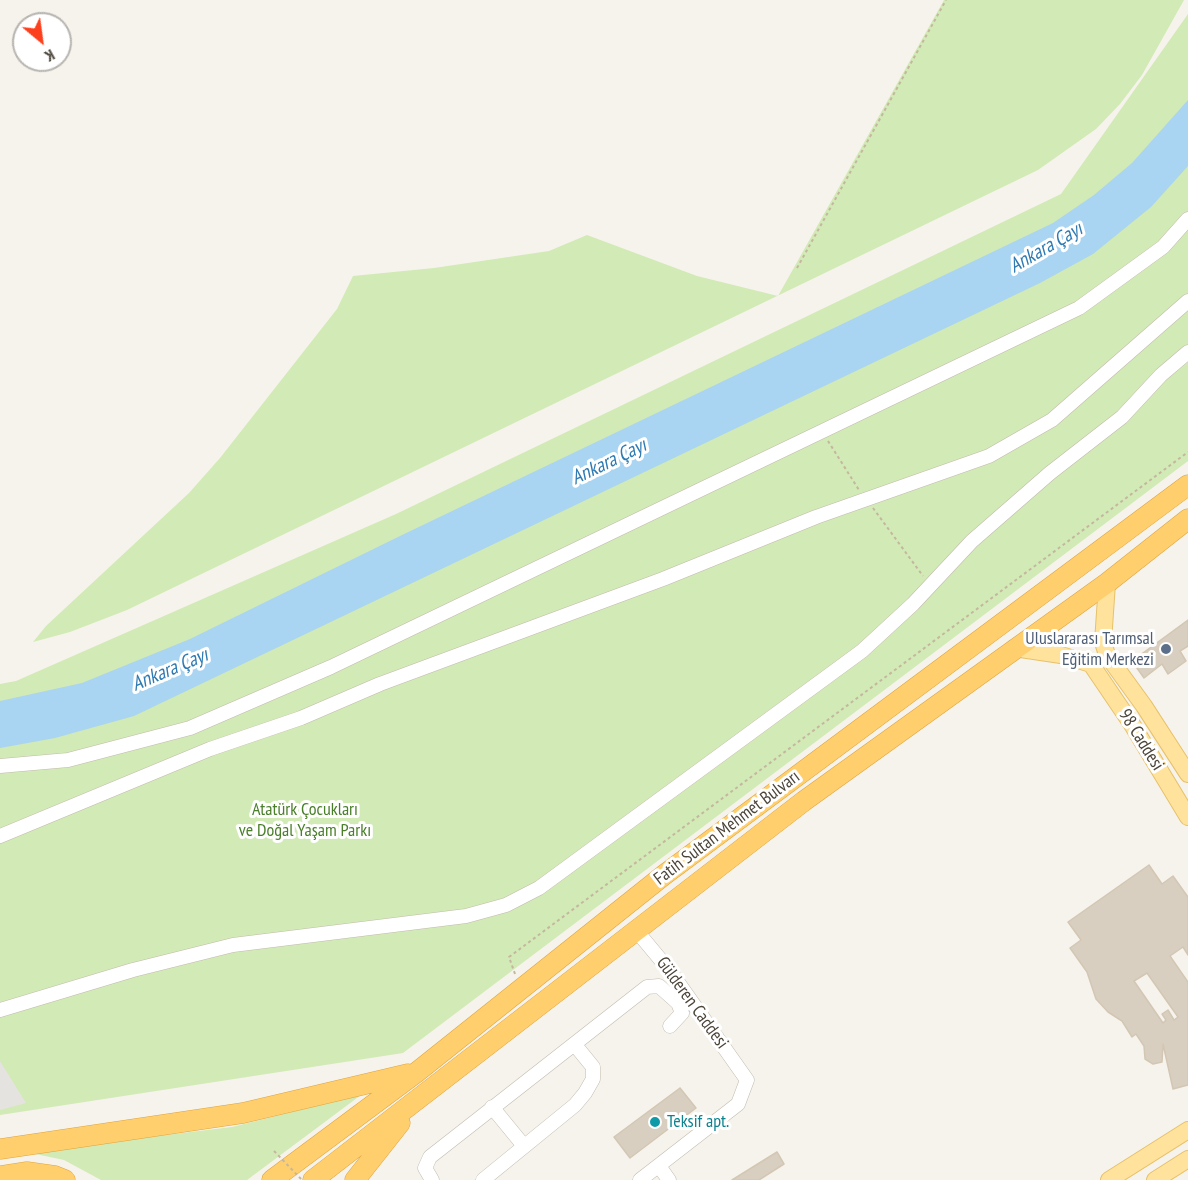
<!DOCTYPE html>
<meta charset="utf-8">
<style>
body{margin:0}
#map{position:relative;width:1188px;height:1180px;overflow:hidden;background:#f6f3ec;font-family:"PT Sans Narrow",sans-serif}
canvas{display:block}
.north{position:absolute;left:12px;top:12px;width:60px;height:60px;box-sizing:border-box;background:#fff;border:2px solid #b7b4b0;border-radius:50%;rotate:151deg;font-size:16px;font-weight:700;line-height:24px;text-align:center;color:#4b4439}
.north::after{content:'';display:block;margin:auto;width:21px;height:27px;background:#fc3f1d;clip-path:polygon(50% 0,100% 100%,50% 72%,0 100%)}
</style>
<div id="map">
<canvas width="1188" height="1180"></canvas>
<div class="north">K</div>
</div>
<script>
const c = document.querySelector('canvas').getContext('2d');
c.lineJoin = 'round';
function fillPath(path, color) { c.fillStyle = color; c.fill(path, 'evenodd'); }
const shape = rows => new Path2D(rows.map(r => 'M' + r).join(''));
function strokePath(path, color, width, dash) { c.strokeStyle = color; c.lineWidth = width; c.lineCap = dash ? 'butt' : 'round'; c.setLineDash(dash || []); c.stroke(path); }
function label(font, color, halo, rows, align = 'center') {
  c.font = font + ' "PT Sans Narrow",sans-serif'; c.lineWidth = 6; c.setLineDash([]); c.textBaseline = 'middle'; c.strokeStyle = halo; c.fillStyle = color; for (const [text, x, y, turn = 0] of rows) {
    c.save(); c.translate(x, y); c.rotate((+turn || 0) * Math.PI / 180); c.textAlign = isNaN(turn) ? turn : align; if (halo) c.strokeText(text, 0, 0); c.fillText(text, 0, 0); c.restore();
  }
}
fillPath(shape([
 [944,0,1184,0,1142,75,1120,104,1096,129,1038,170,127,610,70,632,33,642,46,626,189,493,220,458,337,309,353,276,434,268,549,251,587,235,697,276,778,296],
 [1188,14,1188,461,403,1053,0,1115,0,684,16,681,396,514,1061,194],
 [361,1095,247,1180,101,1180,64,1160,26,1152,232,1127]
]), '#d2eab5');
fillPath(shape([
 [0,1061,26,1103,0,1110]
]), '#e5e3e0');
fillPath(shape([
 [1188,100,1188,166,1151,207,1093,254,1040,283,134,716,55,738,0,748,0,701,82,683,190,639,400,536,1053,223,1094,195,1132,163]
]), '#a9d4f2');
const building = shape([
 [1188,620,1188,646,1180,651,1186,661,1168,674,1162,664,1144,678,1132,661,1188,620],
 [1149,865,1162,884,1173,876,1188,897,1188,955,1183,947,1170,956,1188,982,1188,1085,1173,1089,1163,1044,1162,1062,1153,1064,1145,1059,1144,1046,1136,1034,1132,1037,1122,1021,1108,1012,1096,999,1087,972,1070,948,1081,940,1068,922,1149,865],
 [1147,973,1178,1017,1174,1020,1168,1010,1162,1014,1166,1020,1163,1023,1134,981,1147,973],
 [680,1088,696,1108,630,1158,614,1137,680,1088],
 [777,1152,784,1164,759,1180,732,1180,777,1152]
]);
fillPath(building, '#d8cfc1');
strokePath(building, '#d3c7b4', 1.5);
const minor = shape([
 [0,766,68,760,190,728,331,667,1079,308,1163,247,1188,219],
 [0,836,210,749,301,718,380,684,663,579,816,517,989,456,1052,420,1188,301],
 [635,929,670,971,747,1080,738,1104,640,1180],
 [0,1010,133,970,233,945,466,916,506,905,539,888,862,651,913,604,972,541,1050,473,1122,417,1161,375,1188,352],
 [492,1107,524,1146],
 [659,1166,669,1180],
 [432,1180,425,1168,430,1157,647,987,659,986,678,1003,682,1013,670,1026],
 [483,1180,575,1105,585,1093,593,1079,593,1067,575,1045]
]);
const major = shape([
 [1107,583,1103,642,1107,655,1144,706,1188,774],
 [1014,648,1061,655,1091,664,1133,726,1188,817],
 [1109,1180,1188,1130],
 [1155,1180,1188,1159]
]);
const highway = shape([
 [0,1149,243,1113,408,1074],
 [0,1176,27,1172,55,1176,65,1180],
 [272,1180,417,1072,664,875,1188,485],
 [313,1180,804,801,1107,583,1188,519],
 [355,1180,400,1123]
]);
strokePath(minor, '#c2bbae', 15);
strokePath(major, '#e6c16a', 18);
strokePath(highway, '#e0a43c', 21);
strokePath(shape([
 [797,268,946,0],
 [828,441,859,490],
 [873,508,923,576],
 [515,974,509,957,1188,452]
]), '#c4b79f', 2, [3, 3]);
strokePath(minor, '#fff', 14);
strokePath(major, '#ffe39c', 16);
strokePath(highway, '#ffcf6e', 20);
strokePath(shape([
 [274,1151,302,1180]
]), '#c4b79f', 2, [3, 3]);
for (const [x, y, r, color] of [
 [1166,649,6,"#5c6f8a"],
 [655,1122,6,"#0f9aa8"]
]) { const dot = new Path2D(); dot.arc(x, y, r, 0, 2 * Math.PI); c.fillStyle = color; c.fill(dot); strokePath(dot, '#fff', 2); }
label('18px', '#4e5e75', '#fff', [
 ["Uluslararası Tarımsal",1154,639],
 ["Eğitim Merkezi",1154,660]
], 'right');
label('18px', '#4b4439', '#fff', [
 ["98 Caddesi",1141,740,58],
 ["Fatih Sultan Mehmet Bulvarı",727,828,-37],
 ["Gülderen Caddesi",692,1003,54]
]);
label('18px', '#4a7f2a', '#fff', [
 ["Atatürk Çocukları",305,810],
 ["ve Doğal Yaşam Parkı",305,831]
]);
label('18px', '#0d838f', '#fff', [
 ["Teksif apt.",667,1122]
], 'left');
label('italic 20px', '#2e7ab2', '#fff', [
 ["Ankara Çayı",1046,248,-30],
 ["Ankara Çayı",609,462,-26],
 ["Ankara Çayı",170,670,-23]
]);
</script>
